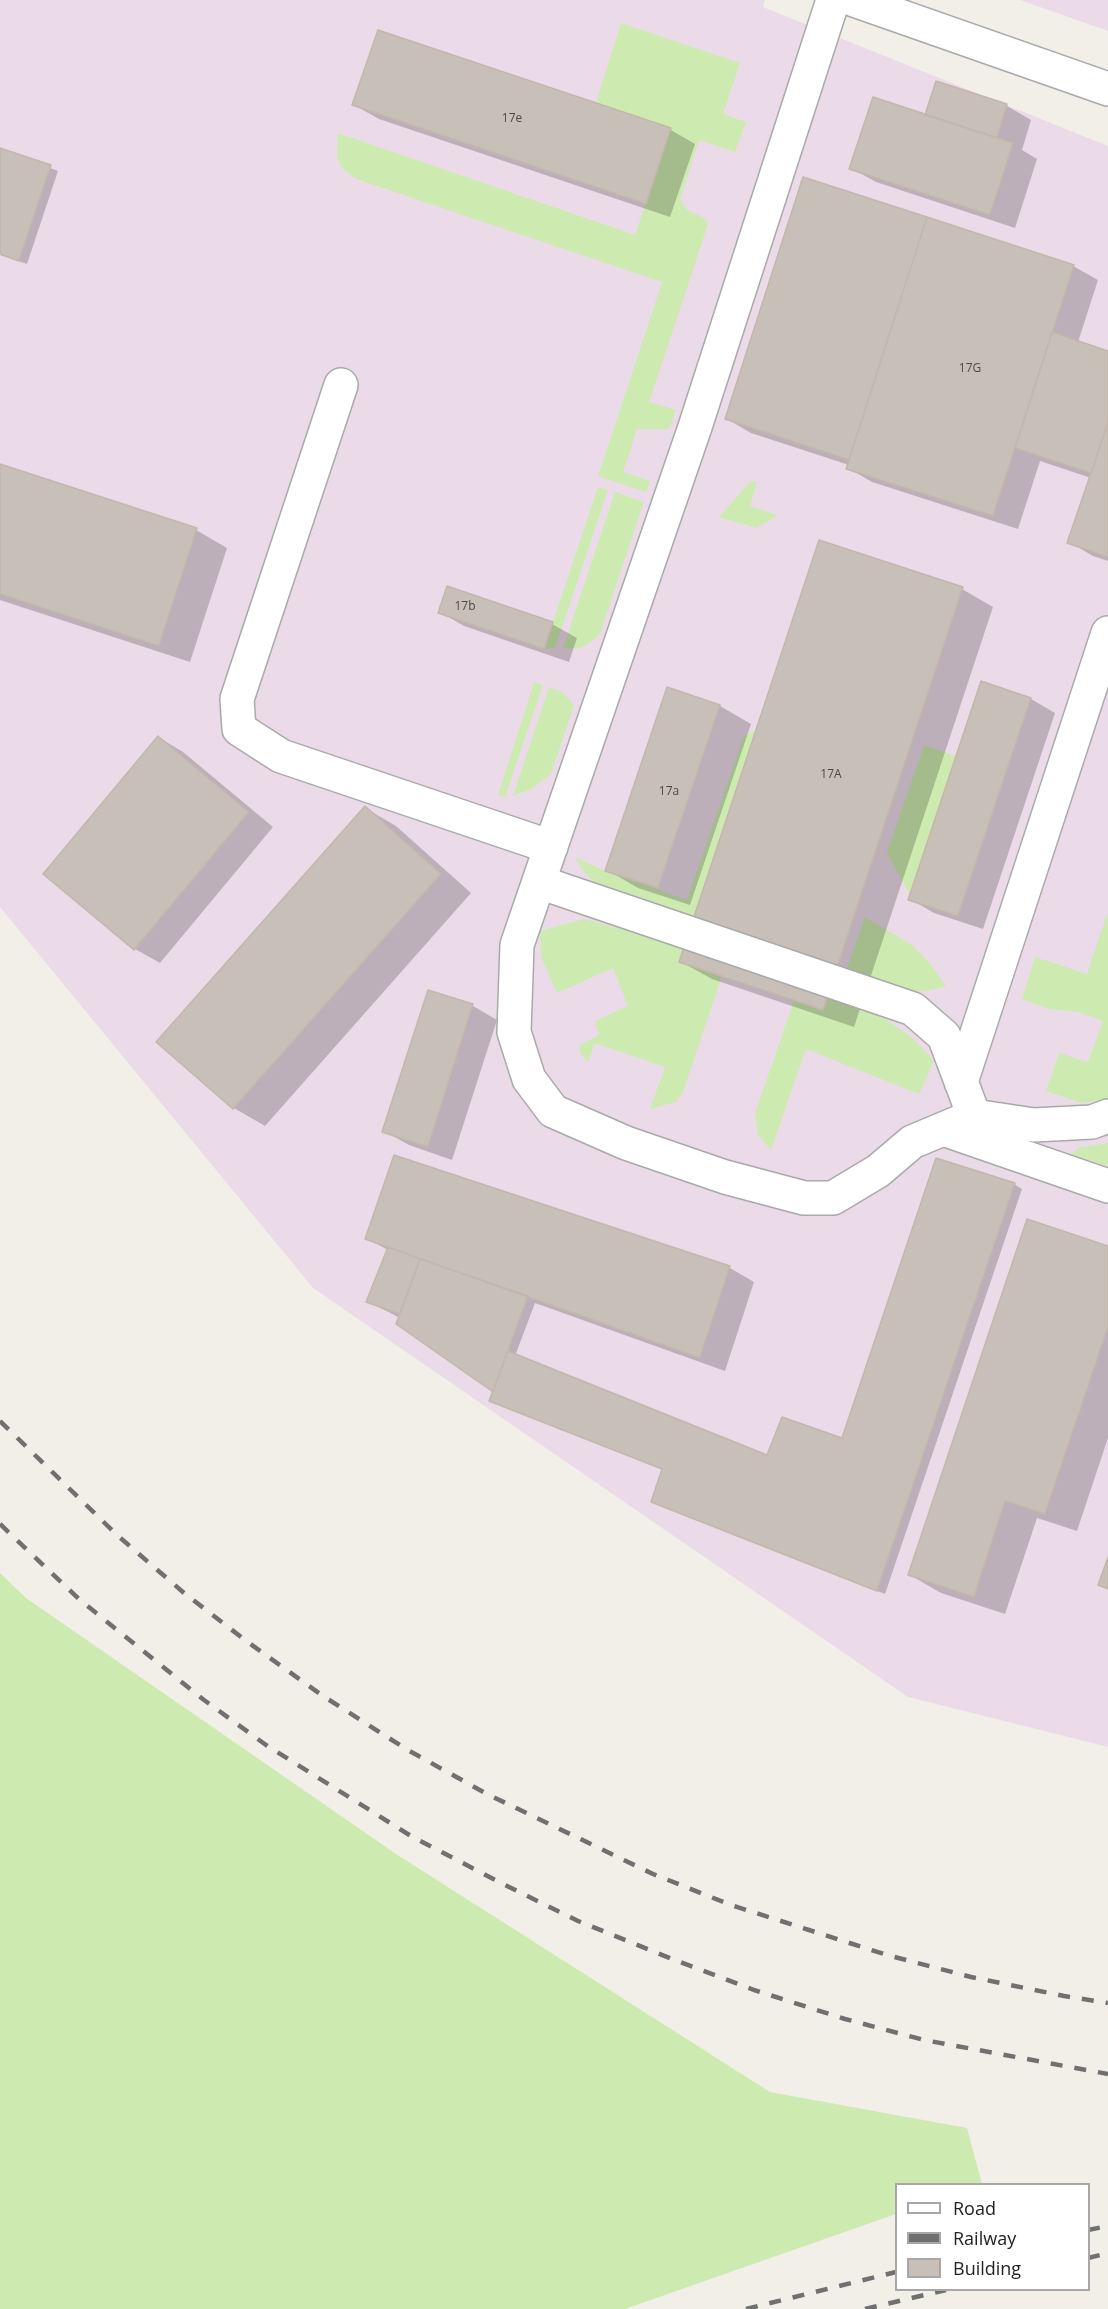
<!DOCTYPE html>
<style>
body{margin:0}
#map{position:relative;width:1108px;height:2309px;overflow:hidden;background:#f2efe9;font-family:"Open Sans",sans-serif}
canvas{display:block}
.legend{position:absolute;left:895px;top:2183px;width:195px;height:108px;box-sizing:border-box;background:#fff;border:2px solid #a7a7a7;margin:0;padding:8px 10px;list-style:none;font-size:18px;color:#222}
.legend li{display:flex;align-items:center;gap:12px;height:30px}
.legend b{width:30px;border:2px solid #a7a7a7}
</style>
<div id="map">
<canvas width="1108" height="2309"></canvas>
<ul class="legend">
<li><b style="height:8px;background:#fff"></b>Road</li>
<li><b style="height:8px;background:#707070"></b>Railway</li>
<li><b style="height:16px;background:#c7bfb8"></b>Building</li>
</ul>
</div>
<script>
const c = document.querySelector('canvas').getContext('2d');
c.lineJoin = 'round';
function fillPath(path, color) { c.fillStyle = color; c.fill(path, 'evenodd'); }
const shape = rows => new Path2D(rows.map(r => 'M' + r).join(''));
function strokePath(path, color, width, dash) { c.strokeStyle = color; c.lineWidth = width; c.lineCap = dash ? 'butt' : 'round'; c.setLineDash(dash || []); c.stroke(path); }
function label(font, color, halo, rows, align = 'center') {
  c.font = font + ' "Open Sans",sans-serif'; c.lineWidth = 5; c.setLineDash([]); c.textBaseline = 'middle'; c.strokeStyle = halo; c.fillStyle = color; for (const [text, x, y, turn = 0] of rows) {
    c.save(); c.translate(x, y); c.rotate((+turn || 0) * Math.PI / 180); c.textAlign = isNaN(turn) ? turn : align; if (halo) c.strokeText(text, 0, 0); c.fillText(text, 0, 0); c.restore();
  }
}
fillPath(shape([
 [0,0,765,0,763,7,1108,146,1108,1747,908,1697,313,1288,0,907],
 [1020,0,1108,0,1108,31]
]), '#ebdbe8');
fillPath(shape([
 [621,23,740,63,723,114,746,122,735,152,699,140,680,199,687,210,704,218,708,224,649,402,676,410,669,429,637,429,623,472,650,481,646,492,598,476,662,282,356,179,342,168,337,157,338,133,635,235,671,128,596,103],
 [750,482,757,482,750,506,778,515,756,528,719,517],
 [598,487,608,490,555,648,544,649],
 [615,492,644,502,600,634,588,644,577,649,563,648],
 [534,682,543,685,505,797,498,795],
 [549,687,562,692,574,705,551,774,531,789,513,796],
 [756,730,692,923,599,886,582,870,575,857,605,871,687,900,744,736],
 [924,745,956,756,910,895,887,853],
 [1108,912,1108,1099,1082,1103,1046,1091,1059,1053,1088,1062,1103,1021,1079,1012,1049,1009,1022,999,1035,957,1087,974],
 [865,917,912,945,929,962,946,986,927,991,896,990,845,975],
 [584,919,685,946,680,962,722,976,683,1092,676,1102,650,1109,665,1067,595,1043,588,1062,580,1053,580,1045,599,1035,595,1021,628,1006,613,968,557,993,541,957,540,931],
 [827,995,884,1018,914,1039,934,1061,919,1094,806,1049,771,1150,758,1135,755,1114,794,1000],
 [1108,1143,1108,1166,1071,1154,1078,1148],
 [0,1573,26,1598,396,1854,770,2092,967,2128,982,2184,896,2184,896,2214,625,2309,0,2309]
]), '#cdebb0');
fillPath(shape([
 [379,32,671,130,695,144,670,217,379,119,354,105],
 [937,83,1007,106,1031,120,1022,150,1037,159,1015,228,876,182,851,168,926,117],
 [0,149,58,171,27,264,0,255],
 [1073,266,1098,280,1078,342,1108,353,1108,561,1093,556,1069,542,1091,478,1040,461,1018,529,872,482,848,468,849,465,751,433,727,419],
 [0,466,196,530,227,548,190,662,0,600],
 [448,588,552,624,577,638,569,662,464,626,440,612],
 [962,589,993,607,854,1027,712,979,681,962],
 [668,689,720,706,751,724,690,905,638,888,607,870],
 [1031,699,1055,713,983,929,934,913,910,899],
 [158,737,183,752,273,827,160,963,135,949,45,874],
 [365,808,396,826,471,893,265,1126,234,1108,158,1042],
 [429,992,473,1006,497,1020,452,1160,409,1145,384,1131],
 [395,1157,730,1268,754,1282,725,1371,535,1303,515,1356,768,1457,843,1440,1014,1184,1022,1189,885,1594,661,1506,653,1501,663,1469,494,1391,400,1318,367,1301,388,1250,366,1238],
 [1108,1247,1108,1438,1077,1531,1037,1518,1005,1614,941,1593,910,1575]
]), '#0003');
const building = shape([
 [378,30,671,128,646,204,352,105,378,30],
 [936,81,1007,104,997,138,925,115,936,81],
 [873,97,1013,143,990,215,849,169,873,97],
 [0,148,51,165,19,261,0,254,0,148],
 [803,177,927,217,849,460,725,419,803,177],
 [927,217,1074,265,993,516,846,469,927,217],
 [1052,332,1108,351,1108,422,1091,473,1015,448,1052,332],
 [1107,426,1108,426,1108,557,1067,543,1107,426],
 [0,464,197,528,159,646,0,594,0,464],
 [819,540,963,587,823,1010,679,962,819,540],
 [447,586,553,622,544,649,438,613,447,586],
 [981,681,1031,698,958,916,908,900,981,681],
 [667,687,720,705,658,888,605,871,667,687],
 [158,736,249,812,134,950,43,874,158,736],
 [365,806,441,874,233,1109,156,1042,365,806],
 [428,990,473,1004,428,1147,382,1132,428,990],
 [394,1155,730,1266,700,1358,365,1239,394,1155],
 [936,1158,1015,1183,877,1591,651,1502,662,1469,489,1401,508,1351,767,1455,782,1417,842,1438,936,1158],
 [1027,1219,1108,1246,1108,1327,1045,1514,1005,1501,974,1597,908,1575,1027,1219],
 [388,1247,420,1259,400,1314,366,1302,388,1247],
 [420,1259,528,1296,493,1392,396,1324,420,1259],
 [1108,1557,1108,1589,1098,1585,1108,1557]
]);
fillPath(building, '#c7bfb8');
strokePath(building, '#c4b6ab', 1.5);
const minor = shape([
 [833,0,695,427,517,945,514,1032,529,1079,553,1111,626,1143,725,1177,804,1198,833,1198,878,1171,912,1142,974,1116,1034,1125,1092,1122,1108,1116],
 [854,0,1108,89],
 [341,385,237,699,239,729,281,756,551,847],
 [539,882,913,1009,944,1036,974,1116],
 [961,1082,1108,633],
 [943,1129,1108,1186]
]);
strokePath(minor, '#a9a9a9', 36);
strokePath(minor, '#fff', 33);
strokePath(shape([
 [0,1421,117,1535,184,1593,249,1643,323,1696,406,1749,487,1794,653,1874,731,1905,887,1955,971,1977,1064,1996,1108,2003],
 [0,1524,80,1600,204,1700,266,1745,411,1836,501,1883,578,1921,672,1959,754,1990,845,2019,924,2040,1108,2074],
 [1088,2230,1108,2226],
 [1088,2258,1108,2253],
 [746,2309,896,2272],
 [865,2309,946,2290]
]), '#707070', 4.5, [12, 12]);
label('12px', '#4b4948', null, [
 ["17e",512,119],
 ["17G",970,369],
 ["17b",465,607],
 ["17A",831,775],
 ["17a",669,792]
]);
</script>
